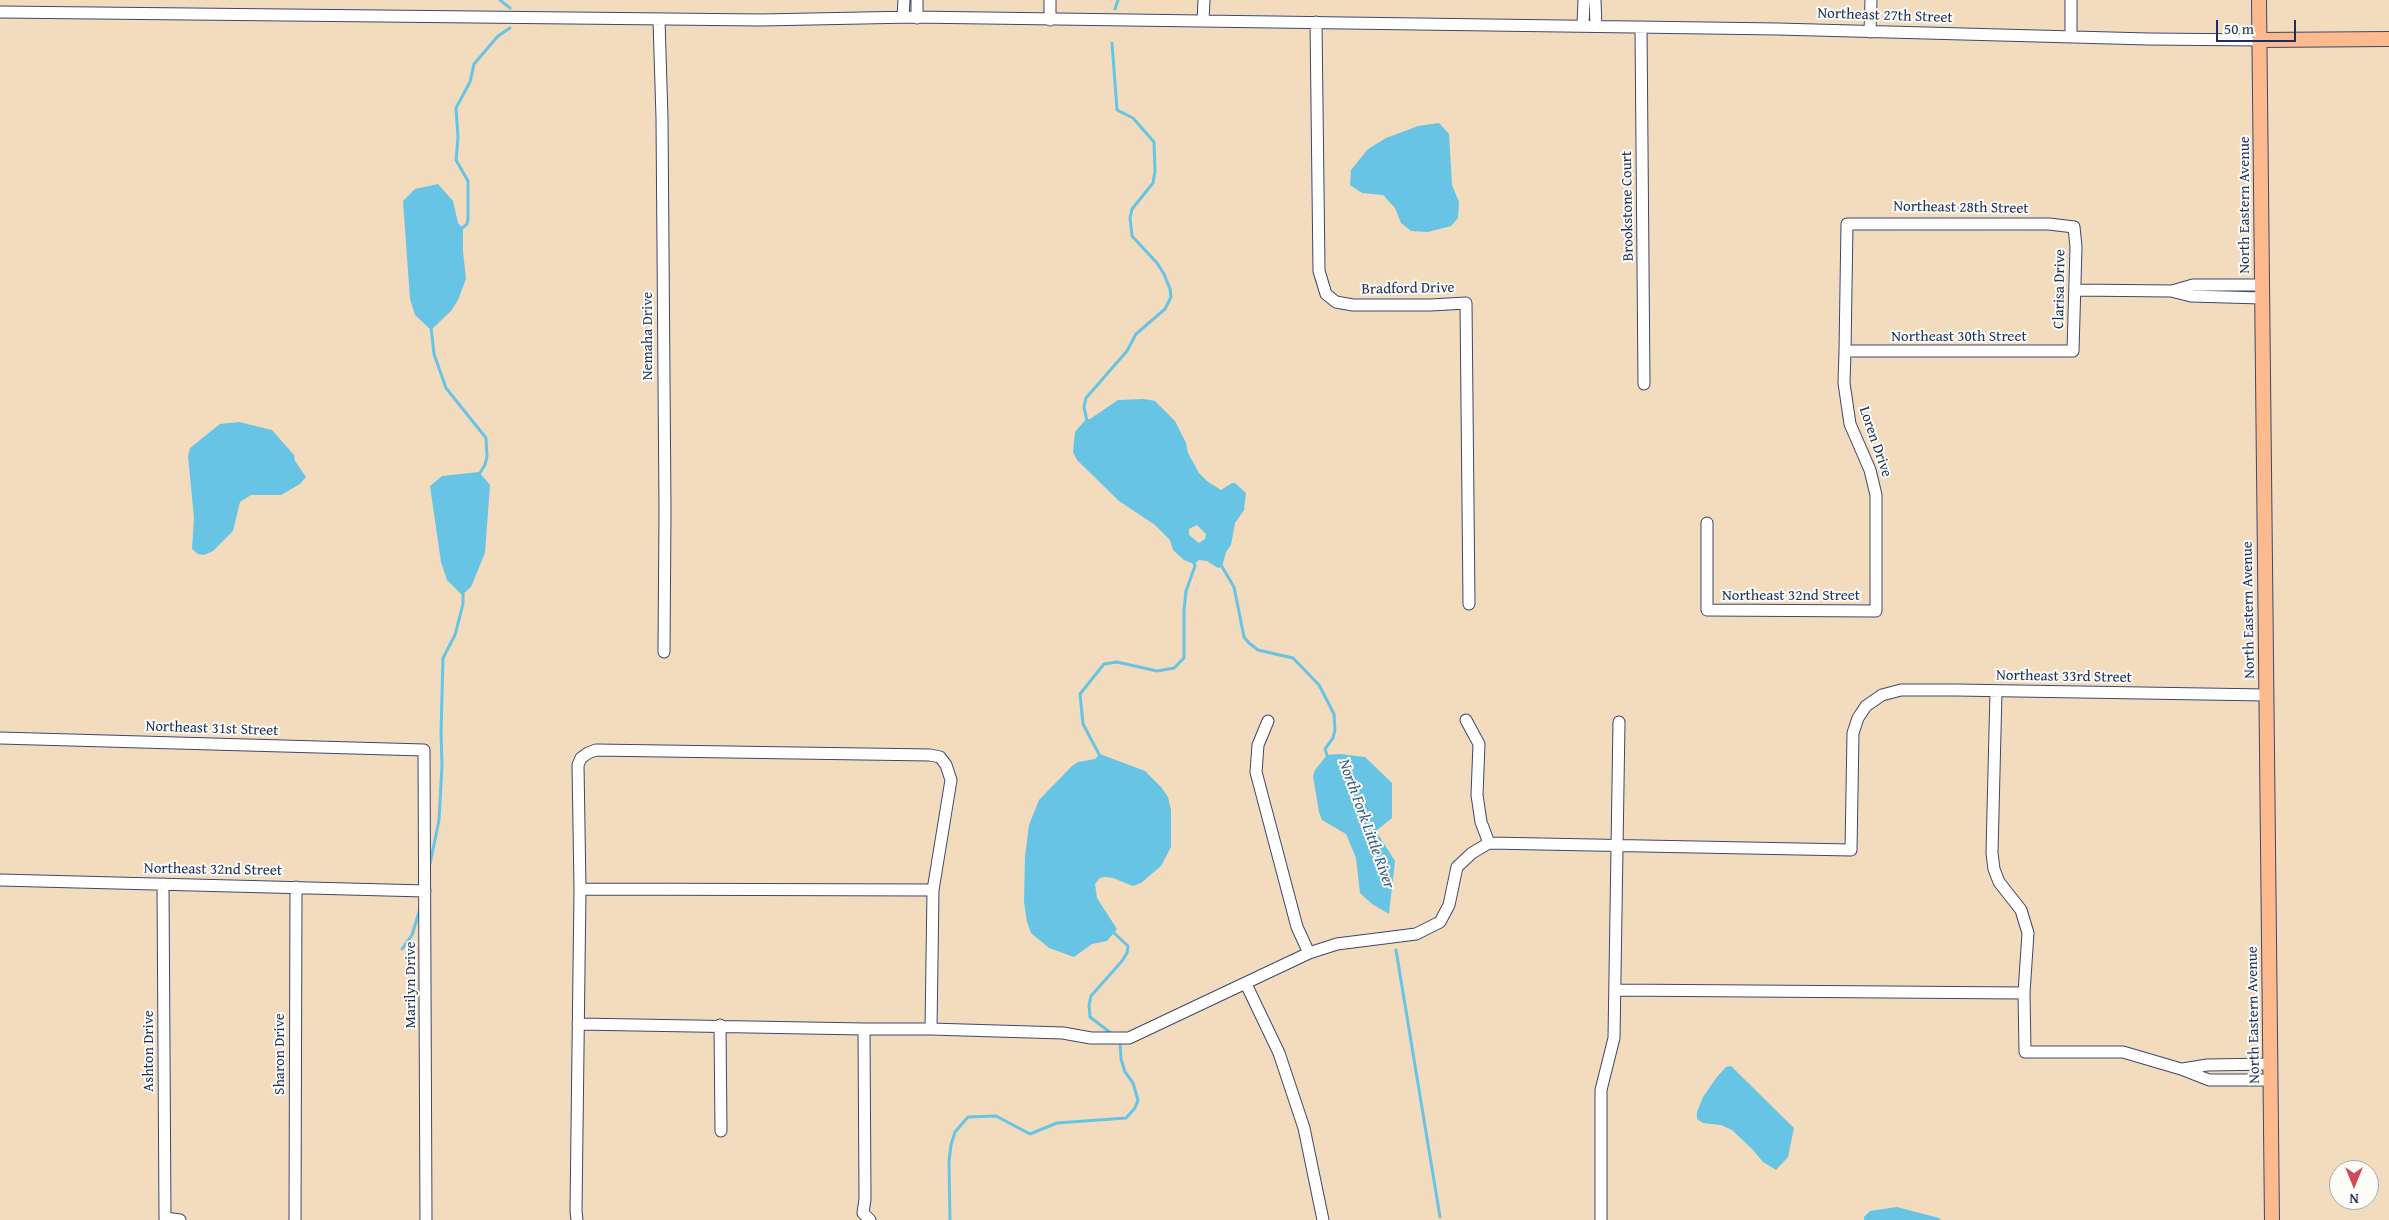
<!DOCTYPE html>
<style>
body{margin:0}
#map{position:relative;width:2389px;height:1220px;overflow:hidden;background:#f2dcbd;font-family:"Gentium Book Plus",serif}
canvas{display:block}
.north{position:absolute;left:2329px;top:1160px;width:50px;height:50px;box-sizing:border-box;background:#fdfcf7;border:1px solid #a3aaba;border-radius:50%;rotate:180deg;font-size:14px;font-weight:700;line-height:20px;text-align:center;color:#1b2f5e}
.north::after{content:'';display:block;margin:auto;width:18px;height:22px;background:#d1495b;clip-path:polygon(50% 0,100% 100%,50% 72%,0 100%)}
.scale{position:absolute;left:2216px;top:20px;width:80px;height:22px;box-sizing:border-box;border:2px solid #1b2f5e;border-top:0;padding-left:6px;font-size:15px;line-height:18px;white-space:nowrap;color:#1b2f5e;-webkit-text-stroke:4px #fdfcf7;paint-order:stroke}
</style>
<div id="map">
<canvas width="2389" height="1220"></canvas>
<div class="north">N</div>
<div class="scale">50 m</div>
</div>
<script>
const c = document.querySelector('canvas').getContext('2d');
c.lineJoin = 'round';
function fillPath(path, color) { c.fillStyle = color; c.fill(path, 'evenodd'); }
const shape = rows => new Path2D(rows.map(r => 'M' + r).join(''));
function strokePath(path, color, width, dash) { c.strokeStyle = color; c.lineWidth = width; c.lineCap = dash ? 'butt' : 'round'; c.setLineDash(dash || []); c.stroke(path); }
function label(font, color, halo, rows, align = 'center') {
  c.font = font + ' "Gentium Book Plus",serif'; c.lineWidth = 4; c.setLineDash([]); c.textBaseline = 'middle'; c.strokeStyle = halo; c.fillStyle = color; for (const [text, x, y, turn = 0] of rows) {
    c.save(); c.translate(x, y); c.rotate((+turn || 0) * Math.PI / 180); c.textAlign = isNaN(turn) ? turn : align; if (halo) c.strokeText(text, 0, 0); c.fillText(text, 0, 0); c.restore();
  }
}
fillPath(shape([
 [1439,123,1449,134,1452,185,1459,202,1458,218,1451,226,1428,232,1411,231,1401,223,1395,208,1383,195,1362,193,1350,185,1351,170,1368,149,1386,138,1418,126],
 [438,184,453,201,458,223,463,228,463,251,466,279,458,300,451,311,431,330,415,315,410,299,403,201,415,189],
 [1144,399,1155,401,1175,421,1186,443,1188,453,1199,473,1207,481,1221,490,1232,483,1235,483,1246,493,1244,510,1235,523,1231,545,1226,552,1222,567,1218,568,1207,561,1199,560,1194,564,1184,560,1173,550,1170,540,1155,525,1119,501,1077,460,1073,452,1075,432,1086,419,1090,419,1118,400],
 [1197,525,1206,534,1205,539,1199,543,1189,535,1189,529],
 [239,422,272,430,294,455,295,461,306,477,300,484,281,495,251,495,240,502,233,531,213,551,204,555,198,554,192,549,194,518,188,456,190,448,220,424],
 [479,472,490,485,485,553,471,587,462,595,447,580,441,562,430,486,442,476],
 [1100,754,1145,771,1161,787,1168,797,1171,810,1171,847,1161,866,1141,883,1133,886,1113,878,1105,877,1100,878,1095,884,1097,898,1117,929,1107,941,1092,944,1074,957,1049,948,1031,933,1027,922,1024,902,1025,857,1029,825,1039,800,1072,766,1078,762,1095,759],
 [1340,754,1365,757,1392,783,1392,818,1376,831,1395,861,1389,914,1372,904,1360,893,1356,858,1346,834,1322,820,1319,812,1313,776,1315,770,1327,755],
 [1731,1066,1794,1128,1788,1157,1776,1170,1763,1162,1752,1149,1732,1130,1721,1125,1703,1123,1697,1119,1697,1112,1703,1097,1717,1077,1726,1067],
 [1897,1207,1939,1218,1941,1220,1864,1220,1864,1217,1870,1211]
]), '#67c4e5');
strokePath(shape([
 [500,0,510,8],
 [1115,9,1118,0],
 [461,229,467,224,468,219,468,181,456,160,458,138,456,108,470,82,474,64,498,36,510,28],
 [431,327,434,354,446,388,486,438,487,456,485,465,478,476],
 [1087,421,1084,407,1086,398,1127,351,1136,334,1165,309,1171,297,1170,289,1164,274,1157,263,1132,236,1130,218,1132,209,1153,183,1155,171,1154,142,1133,118,1117,110,1112,43],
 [1221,565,1234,587,1244,637,1249,643,1258,650,1293,658,1319,685,1334,714,1335,730,1333,738,1325,749,1328,758],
 [1101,758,1083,724,1080,694,1104,664,1117,662,1157,671,1174,668,1184,658,1184,611,1186,591,1195,566,1193,559],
 [430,864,439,820,442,765,441,733,443,658,455,635,463,604,463,592],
 [402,949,412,935,420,909],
 [1396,950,1440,1217],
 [1112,1034,1090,1017,1089,1005,1091,996,1122,961,1127,953,1128,946,1113,932],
 [950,1220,949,1161,951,1145,955,1132,968,1117,996,1116,1030,1134,1057,1123,1126,1118,1135,1108,1138,1100,1133,1083,1125,1072,1121,1059,1120,1042]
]), '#67c4e5', 3);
const minor = shape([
 [917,0,917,18],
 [1595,0,1596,26],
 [0,12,761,20,913,17,1778,29,2148,39,2260,40],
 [903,17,904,0],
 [659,20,662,118,665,510,664,652],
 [1050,20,1050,0],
 [1203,21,1204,0],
 [1316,22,1319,271,1326,294,1336,302,1353,305,1431,305,1466,303,1469,604],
 [1583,26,1584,0],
 [1641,27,1644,384],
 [1870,32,1871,0],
 [2071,37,2071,0],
 [2075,290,2171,291,2191,296,2262,298],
 [2172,291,2193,285,2262,285],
 [1707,523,1707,610,1876,611,1876,495,1870,470,1850,424,1844,383,1845,351,1846,287,1847,224,2049,224,2074,227,2076,247,2073,351,1845,351],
 [1996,691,1992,853,1994,869,1999,882,2021,910,2028,933,2024,993,2025,1052,2123,1052,2181,1069,2209,1080,2271,1080],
 [1466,720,1479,744,1477,795,1481,822,1489,843,1851,850,1853,733,1858,718,1866,706,1882,695,1901,690,1956,690,2266,695],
 [1268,721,1258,745,1256,772,1297,927,1309,953],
 [0,738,424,750,426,1220],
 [0,880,425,891],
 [163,884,165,1218,180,1220],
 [580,889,933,890],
 [1246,984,1279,1053,1304,1128,1323,1220],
 [1615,990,2024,993],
 [578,1024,864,1029],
 [720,1025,721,1131],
 [2183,1069,2207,1065,2271,1064],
 [295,1220,296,887],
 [577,1220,576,1211,580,889,578,765,581,758,588,753,596,750,930,755,940,757,946,765,951,780,933,890,931,1029],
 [870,1220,863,1213,865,1199,864,1029,931,1029,1063,1033,1091,1038,1129,1038,1309,953,1337,944,1416,934,1440,922,1449,905,1457,867,1472,853,1489,843],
 [1601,1220,1601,1090,1614,1038,1619,722]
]);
const major = shape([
 [2259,0,2272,1220],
 [2260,40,2389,39]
]);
strokePath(minor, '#3b496c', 13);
strokePath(major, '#3b496c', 16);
strokePath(minor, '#fff', 11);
strokePath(major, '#fcba8e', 14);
label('15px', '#1b2f5e', '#fdfcf7', [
 ["Northeast 27th Street",1885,16,2],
 ["North Eastern Avenue",2245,205,-90],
 ["Brookstone Court",1628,206,-91],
 ["Northeast 28th Street",1961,208,1],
 ["Bradford Drive",1408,289,-1],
 ["Clarisa Drive",2060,289,-89],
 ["Nemaha Drive",648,336,-90],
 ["Northeast 30th Street",1959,337],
 ["Loren Drive",1875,442,71],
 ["Northeast 32nd Street",1791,596],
 ["North Eastern Avenue",2249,610,-91],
 ["Northeast 33rd Street",2064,677,1],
 ["Northeast 31st Street",212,729,2],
 ["Northeast 32nd Street",213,870,1],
 ["Marilyn Drive",411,985,-90],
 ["North Eastern Avenue",2254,1015,-91],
 ["Ashton Drive",149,1051,-90],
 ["Sharon Drive",280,1054,-90]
]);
label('italic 16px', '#325c86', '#fdfcf7', [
 ["North Fork Little River",1366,824,70]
]);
</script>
